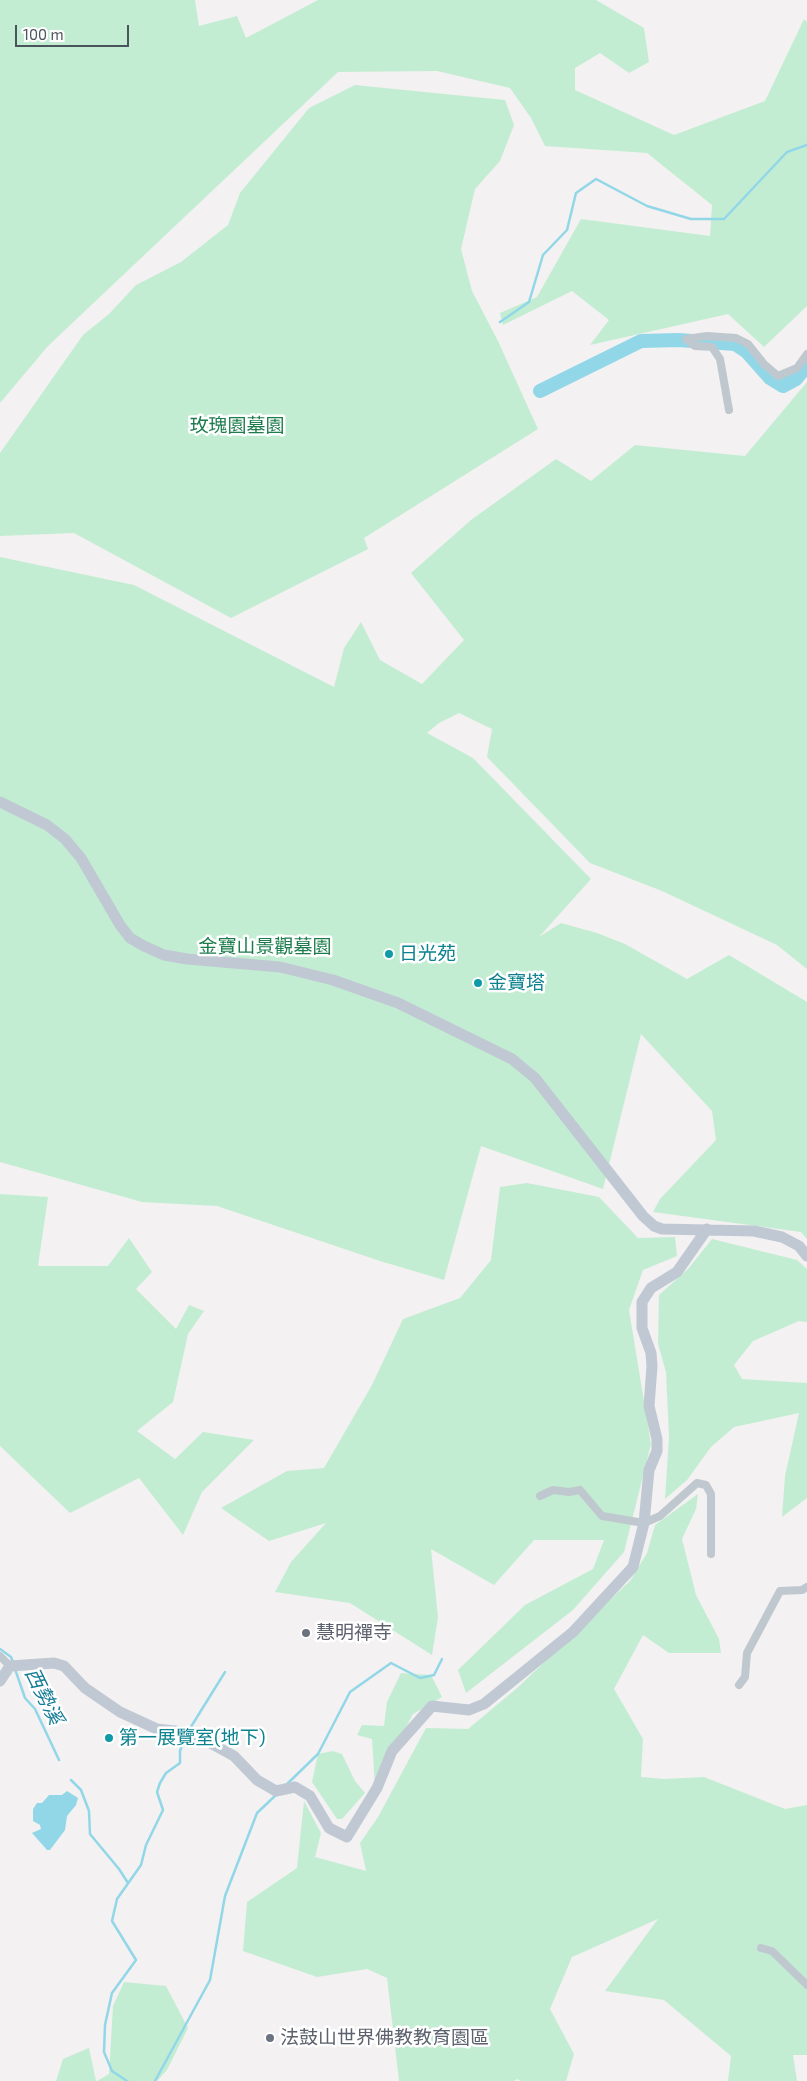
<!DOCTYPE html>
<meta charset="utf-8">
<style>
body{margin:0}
#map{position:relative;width:807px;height:2081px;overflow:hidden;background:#f3f1f1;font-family:"Exo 2",sans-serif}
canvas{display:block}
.scale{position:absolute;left:15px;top:25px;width:114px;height:22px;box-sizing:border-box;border:2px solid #4a545d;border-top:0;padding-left:6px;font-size:15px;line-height:18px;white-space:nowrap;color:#4a545d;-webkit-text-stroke:4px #fff;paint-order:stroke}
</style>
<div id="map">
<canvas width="807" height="2081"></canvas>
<div class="scale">100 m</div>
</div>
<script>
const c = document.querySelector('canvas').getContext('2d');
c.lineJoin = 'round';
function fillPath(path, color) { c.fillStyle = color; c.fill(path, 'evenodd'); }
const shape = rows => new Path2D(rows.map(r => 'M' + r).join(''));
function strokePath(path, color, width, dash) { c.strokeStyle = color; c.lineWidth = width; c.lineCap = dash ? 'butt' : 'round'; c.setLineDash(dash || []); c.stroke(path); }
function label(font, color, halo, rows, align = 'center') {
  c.font = font + ' "Exo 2","Noto Sans TC",sans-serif'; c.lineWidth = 5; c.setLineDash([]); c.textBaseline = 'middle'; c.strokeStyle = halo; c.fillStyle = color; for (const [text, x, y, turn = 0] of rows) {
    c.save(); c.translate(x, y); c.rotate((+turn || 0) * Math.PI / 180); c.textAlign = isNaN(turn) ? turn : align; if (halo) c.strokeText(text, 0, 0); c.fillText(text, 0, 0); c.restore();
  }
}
fillPath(shape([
 [0,0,195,0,199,26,237,16,246,38,318,0,596,0,644,28,649,62,629,73,600,53,575,68,575,90,674,135,765,101,804,19,807,22,807,306,764,347,728,314,590,345,609,320,572,291,503,325,500,313,537,297,581,219,710,236,712,205,647,153,545,146,531,118,510,88,437,71,338,72,48,346,0,403],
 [355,85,505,100,514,125,500,161,475,189,461,249,472,291,498,341,538,429,364,538,368,549,231,618,74,533,0,536,0,453,83,335,109,314,136,285,181,262,228,225,240,193,309,108],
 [807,382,807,969,777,945,662,891,590,863,487,757,492,729,459,713,439,723,427,733,473,758,591,879,539,937,561,923,597,933,625,944,687,979,729,955,807,1002,807,1239,801,1232,653,1212,660,1199,716,1140,712,1111,641,1034,603,1189,481,1146,444,1280,380,1261,217,1206,142,1202,0,1162,0,557,134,585,334,687,344,648,361,622,380,660,422,684,464,640,411,573,471,520,556,459,591,481,635,445,745,456],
 [527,1183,599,1197,638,1238,675,1237,677,1256,643,1270,629,1310,651,1444,624,1552,573,1610,466,1693,458,1670,525,1605,593,1569,604,1540,534,1540,494,1585,431,1549,438,1617,432,1655,350,1603,275,1592,291,1562,326,1523,269,1541,221,1508,287,1471,324,1468,372,1385,403,1319,460,1298,491,1260,500,1187],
 [0,1194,48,1197,38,1266,108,1266,129,1238,152,1272,136,1289,176,1329,189,1305,204,1311,188,1334,173,1402,137,1431,175,1459,203,1432,254,1440,202,1492,183,1535,139,1478,70,1513,0,1446],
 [712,1239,797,1260,807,1269,807,1322,799,1321,753,1341,734,1365,742,1379,807,1383,807,1498,782,1517,785,1476,799,1413,734,1427,711,1447,687,1480,665,1499,669,1437,666,1372,658,1344,659,1295,688,1269],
 [698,1494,696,1509,682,1539,696,1595,719,1639,721,1653,669,1653,643,1635,614,1689,643,1739,641,1777,664,1779,704,1777,785,1809,807,1805,807,2055,793,2055,797,2081,728,2081,731,2056,664,2000,605,1991,658,1919,572,1957,550,2009,574,2054,566,2081,521,2081,517,2079,514,2081,399,2081,387,1978,367,1969,317,1977,243,1951,247,1902,297,1868,304,1801,321,1833,315,1857,366,1871,360,1843,378,1817,426,1728,468,1729,516,1689,630,1581,647,1553,655,1525],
 [401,1673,431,1675,442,1697,413,1714,375,1786,372,1739,357,1735,362,1725,384,1726,387,1702],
 [333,1751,342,1754,355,1781,365,1793,342,1819,337,1819,312,1782,318,1754],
 [124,1982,166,1986,188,2028,167,2070,157,2081,97,2081,109,2074,113,2006],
 [89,2048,96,2081,56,2081,63,2059]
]), '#c3edd3');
fillPath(shape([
 [67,1791,78,1798,76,1805,67,1816,65,1830,50,1850,47,1850,32,1833,41,1829,40,1825,33,1821,33,1809,37,1803,42,1803,49,1795,62,1795]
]), '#92d7e8');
strokePath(shape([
 [500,322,529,302,543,255,567,230,576,193,596,179,647,206,691,219,724,219,787,152,807,145],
 [0,1649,11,1657,13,1662],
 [15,1669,25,1698,35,1709,59,1760],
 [189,1730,225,1672],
 [71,1780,81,1790,89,1811,90,1834,119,1869,128,1883],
 [287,1784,318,1754,350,1692,391,1663,420,1678,434,1675,442,1659],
 [127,2081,112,2071,104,2052,105,2025,112,1993,136,1960,112,1921,117,1899,141,1865,146,1845,163,1810,157,1792,160,1783,166,1773,180,1763,180,1751,185,1737],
 [155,2081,210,1980,225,1896,257,1813,276,1795]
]), '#92d7e8', 2.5);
strokePath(shape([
 [540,391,641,341,678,340,735,344,747,352,770,378,783,386,796,379,807,366]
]), '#92d7e8', 14);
strokePath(shape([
 [729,410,720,359,712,347,695,346,686,339,707,336,736,338,748,344,764,364,778,376,797,368,807,354],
 [540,1496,553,1490,569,1492,580,1490,602,1516,644,1523,660,1516,697,1483,706,1485,711,1494,711,1554],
 [0,1656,10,1666],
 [739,1685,745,1677,747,1653,780,1591,802,1590,807,1587],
 [761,1948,772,1951,807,1985]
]), '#c0c8cf', 8);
strokePath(shape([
 [0,802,47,825,65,839,81,858,120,925,130,938,144,946,164,955,187,959,280,967,333,980,398,1003,512,1059,535,1078,643,1216,654,1226,662,1229,754,1231,782,1237,799,1246,807,1256],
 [0,1681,10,1666,54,1663,64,1666,85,1688,120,1712,157,1729,192,1733,234,1756,257,1780,276,1791,295,1787,310,1796,329,1828,347,1837,377,1788,392,1751,432,1706,469,1710,484,1704,573,1632,633,1567,644,1523,649,1470,657,1451,657,1439,649,1406,652,1366,651,1353,642,1328,642,1302,651,1288,677,1272,707,1229]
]), '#c0c9d3', 11);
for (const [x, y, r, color] of [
 [389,954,5,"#0f9aa8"],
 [478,983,5,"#0f9aa8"],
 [306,1633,5,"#6b7280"],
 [109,1738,5,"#0f9aa8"],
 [270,2038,5,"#6b7280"]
]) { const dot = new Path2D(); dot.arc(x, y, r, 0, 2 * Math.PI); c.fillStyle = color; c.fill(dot); strokePath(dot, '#fff', 2); }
label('19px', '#1d7c4c', '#fff', [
 ["玫瑰園墓園",237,426],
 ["金寶山景觀墓園",265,947]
]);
label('19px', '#0d838f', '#fff', [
 ["日光苑",399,954],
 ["金寶塔",488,983],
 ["第一展覽室(地下)",119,1738]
], 'left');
label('19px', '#5b616d', '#fff', [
 ["慧明禪寺",316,1633],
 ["法鼓山世界佛教教育園區",280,2038]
], 'left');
label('italic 20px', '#157c96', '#fff', [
 ["西勢溪",44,1696,64]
]);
</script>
